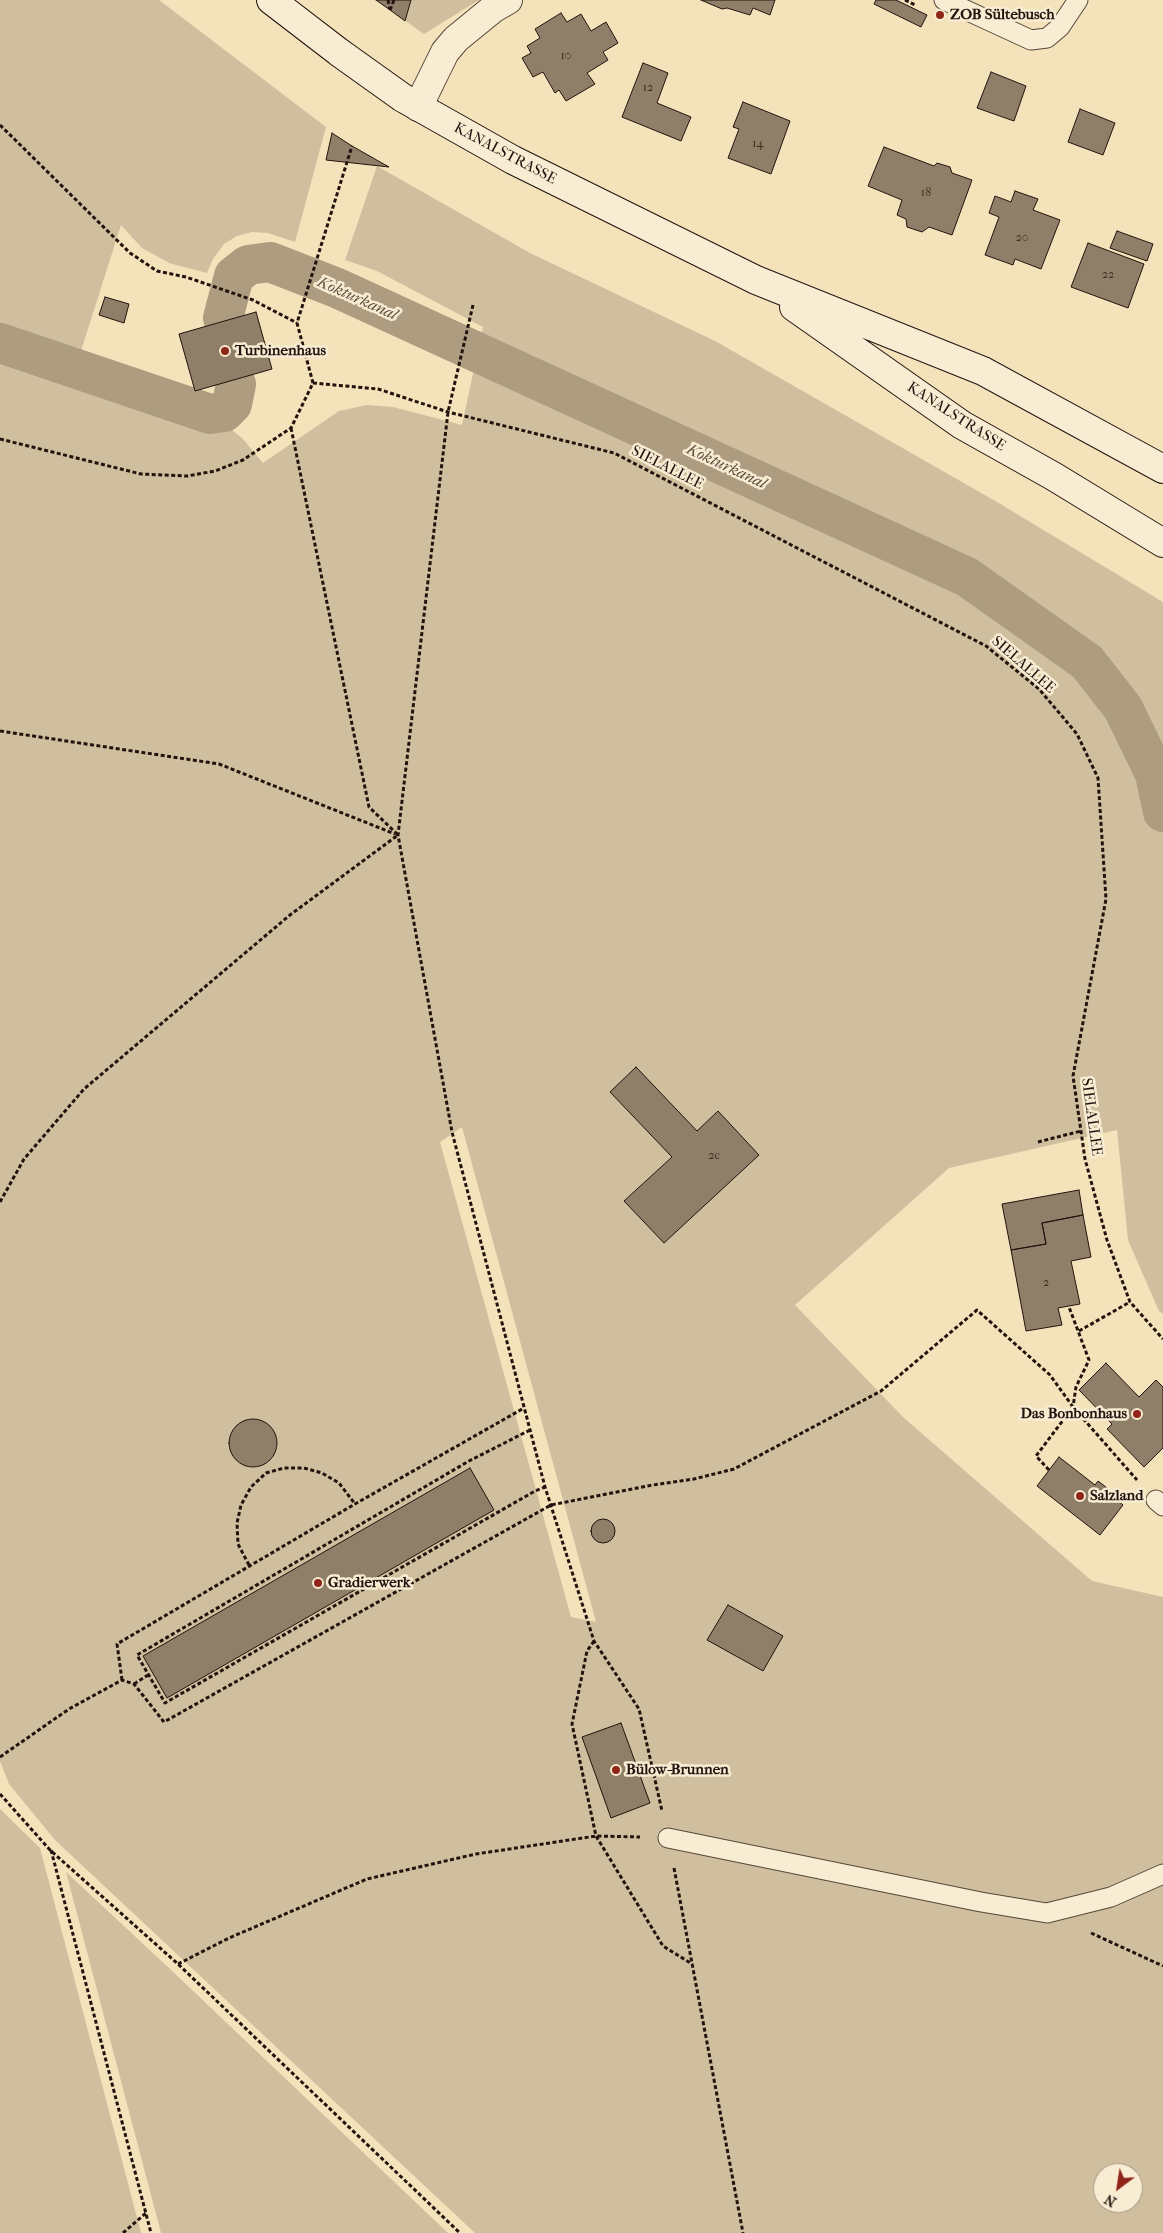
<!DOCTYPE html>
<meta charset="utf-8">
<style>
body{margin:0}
#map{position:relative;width:1163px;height:2233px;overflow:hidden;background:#f4e2bb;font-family:"IM FELL French Canon",serif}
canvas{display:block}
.north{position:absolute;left:1093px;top:2163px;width:50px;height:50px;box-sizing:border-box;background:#f8ecd3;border:1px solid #a29584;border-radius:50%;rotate:211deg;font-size:14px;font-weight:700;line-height:20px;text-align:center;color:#22130e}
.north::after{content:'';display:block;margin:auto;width:18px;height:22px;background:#8f2418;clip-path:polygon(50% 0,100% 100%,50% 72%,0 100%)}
</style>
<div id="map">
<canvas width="1163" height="2233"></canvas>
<div class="north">N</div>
</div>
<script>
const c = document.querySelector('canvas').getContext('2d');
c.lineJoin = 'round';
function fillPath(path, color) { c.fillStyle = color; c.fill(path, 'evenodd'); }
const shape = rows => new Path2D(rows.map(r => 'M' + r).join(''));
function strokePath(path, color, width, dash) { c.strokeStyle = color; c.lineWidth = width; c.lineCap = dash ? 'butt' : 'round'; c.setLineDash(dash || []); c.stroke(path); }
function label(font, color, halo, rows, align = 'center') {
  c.font = font + ' "IM FELL French Canon",serif'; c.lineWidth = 5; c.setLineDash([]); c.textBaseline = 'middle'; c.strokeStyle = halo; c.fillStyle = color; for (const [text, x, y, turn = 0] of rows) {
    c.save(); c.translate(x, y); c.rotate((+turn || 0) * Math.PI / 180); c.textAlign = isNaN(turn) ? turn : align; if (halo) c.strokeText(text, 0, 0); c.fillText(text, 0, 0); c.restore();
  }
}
fillPath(shape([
 [0,0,159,0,326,127,295,242,268,233,252,232,237,236,224,244,213,259,207,273,169,263,142,248,121,225,80,354,173,382,242,438,263,463,339,411,367,405,393,407,462,425,483,327,377,271,345,260,377,166,530,253,715,341,997,502,1163,602,1163,1314,1159,1311,1128,1240,1117,1130,949,1168,795,1305,904,1418,1092,1581,1163,1597,1163,2233,475,2233,55,1840,9,1784,0,1761],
 [462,1127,596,1622,571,1617,440,1142],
 [1103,2173,1133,2173,1133,2203,1103,2203],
 [376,0,479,0,424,34],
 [0,1809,40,1848,141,2233,0,2233],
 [66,1872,170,1969,448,2233,161,2233]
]), '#d0bf9e');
strokePath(shape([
 [223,318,234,276,248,265,270,262,337,288,967,577,1087,662,1123,708,1155,774,1163,812],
 [0,343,210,414,224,412,232,404,236,384]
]), '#ad9c80', 40);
const building = shape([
 [376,0,411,0,405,21,390,10,376,0],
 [701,0,775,0,770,15,753,8,750,15,727,8,722,9,701,0],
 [876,0,896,0,927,15,921,27,874,4,876,0],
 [561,13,567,22,581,14,591,31,606,22,618,43,603,52,608,60,587,73,595,84,566,101,559,90,555,93,543,72,533,77,522,58,531,53,527,46,540,38,535,29,561,13],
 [643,63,668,73,657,103,691,117,681,141,622,117,643,63],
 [991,72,1026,86,1014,121,977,108,991,72],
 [743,102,790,121,771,174,728,158,739,129,733,127,743,102],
 [1080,109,1115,123,1103,155,1068,142,1080,109],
 [332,133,352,146,389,167,326,160,332,133],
 [884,147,934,166,937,163,950,167,952,173,972,180,952,235,929,227,922,232,907,227,906,219,897,215,902,200,868,186,884,147],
 [1015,191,1038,199,1033,210,1060,220,1041,269,1015,259,1013,265,985,255,999,217,989,213,995,196,1011,202,1015,191],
 [1117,231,1153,244,1147,261,1110,248,1117,231],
 [1088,243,1144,264,1128,308,1071,287,1088,243],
 [105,297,129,304,124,323,99,315,105,297],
 [256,312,272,369,195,391,179,334,256,312],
 [636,1067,697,1131,718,1111,759,1155,664,1243,624,1201,672,1157,610,1092,636,1067],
 [1079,1190,1083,1215,1042,1223,1046,1244,1011,1250,1002,1204,1079,1190],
 [1083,1215,1091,1257,1071,1261,1080,1304,1058,1308,1062,1325,1026,1331,1011,1250,1046,1244,1042,1223,1083,1215],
 [1106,1363,1139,1397,1156,1380,1163,1387,1163,1448,1144,1467,1107,1429,1112,1424,1079,1390,1106,1363],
 '229 1443a24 24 0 1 1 48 0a24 24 0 1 1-48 0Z',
 [1059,1457,1095,1485,1098,1481,1115,1494,1113,1497,1123,1505,1100,1535,1037,1486,1059,1457],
 [470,1468,494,1510,167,1698,143,1656,470,1468],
 '591 1531a12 12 0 1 1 24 0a12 12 0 1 1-24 0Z',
 [728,1605,783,1636,763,1671,707,1640,728,1605],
 [621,1723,650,1803,611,1818,582,1737,621,1723]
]);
fillPath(building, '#8f7f68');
strokePath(building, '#22130e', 1);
const lane = shape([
 [944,0,1031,40,1047,38,1060,27,1078,0],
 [1156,1500,1163,1506],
 [668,1838,981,1902,1047,1913,1111,1897,1163,1874]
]);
const street = shape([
 [418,107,445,52,456,39,494,8,508,0]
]);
const secondary = shape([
 [271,0,340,53],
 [403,98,513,160,756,280,983,371,1163,469],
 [794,307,962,425,1053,476,1163,543]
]);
strokePath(lane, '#564739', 21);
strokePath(street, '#564739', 30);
strokePath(secondary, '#22130e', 30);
strokePath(shape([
 [388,0,390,9],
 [905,0,915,5],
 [390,10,394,0],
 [0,125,130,253,157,271,186,277,253,300,297,323],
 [473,305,448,412,398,835,452,1132,545,1487,594,1641,639,1709,662,1811],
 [313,383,378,389,448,412,614,453,986,646,1039,689,1077,734,1098,778,1106,899,1073,1076,1085,1159,1107,1240,1130,1302,1163,1339],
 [291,428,369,807,398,835],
 [0,439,141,474,187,476,215,471,243,460,291,428,313,383,297,323,352,146],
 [0,731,219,764,395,834],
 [1038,1142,1081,1131],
 [0,1202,24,1159,84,1089,290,915,398,835],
 [1079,1331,1130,1302],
 [530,1430,469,1461,137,1655,165,1703,535,1491,545,1487],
 [1049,1470,1036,1456,1073,1407,1076,1387,1089,1360,1069,1307],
 [249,1565,238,1544,237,1523,241,1505,251,1487,266,1473,284,1468,304,1468,322,1473,339,1483,355,1504],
 [594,1641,587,1651,572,1724,596,1836,663,1946,692,1964],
 [122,1680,117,1644,355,1504,524,1408],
 [134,1684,148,1675],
 [0,1757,69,1709,122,1680,134,1684,164,1722,551,1505,653,1485,694,1479,734,1469,881,1391,977,1310,1050,1375,1073,1407,1137,1480],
 [0,1794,50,1850,178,1964,460,2233],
 [51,1850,151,2233],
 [674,1868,743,2233],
 [1091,1933,1163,1966],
 [178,1964,229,1938,367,1879,476,1854,596,1836,640,1837],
 [123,2233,146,2213]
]), '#22130e', 3, [4, 2.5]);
strokePath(lane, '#f8ecd3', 19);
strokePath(street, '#f8ecd3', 28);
strokePath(secondary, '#f8ecd3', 28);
const secondaryBridge = shape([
 [340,53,403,98]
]);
strokePath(secondaryBridge, '#22130e', 30, []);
strokePath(secondaryBridge, '#f8ecd3', 28);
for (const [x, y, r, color] of [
 [940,15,5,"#8f2418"],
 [225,351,5,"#8f2418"],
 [1137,1414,5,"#8f2418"],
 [1080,1496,5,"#8f2418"],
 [318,1583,5,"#8f2418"],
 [616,1770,5,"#8f2418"]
]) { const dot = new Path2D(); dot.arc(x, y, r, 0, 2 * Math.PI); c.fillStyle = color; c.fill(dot); strokePath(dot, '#f8ecd3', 2); }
label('12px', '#3d2e24', null, [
 ["10",566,56],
 ["12",648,88],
 ["14",758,144],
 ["18",926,193],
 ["20",1022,238],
 ["22",1108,275],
 ["2c",714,1156],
 ["2",1046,1283]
]);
label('bold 15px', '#22130e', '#f8ecd3', [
 ["ZOB Sültebusch",950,15],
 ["Turbinenhaus",235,351],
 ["Das Bonbonhaus",1127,1414,"right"],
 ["Salzland",1090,1496],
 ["Gradierwerk",328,1583],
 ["Bülow-Brunnen",626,1770]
], 'left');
label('15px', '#22130e', '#f8ecd3', [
 ["KANALSTRASSE",505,154,28],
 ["KANALSTRASSE",956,417,33],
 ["SIELALLEE",667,468,27],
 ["SIELALLEE",1023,665,41],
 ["SIELALLEE",1091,1117,82]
]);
label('italic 16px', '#5a4a3c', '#f8ecd3', [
 ["Kokturkanal",357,299,24],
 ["Kokturkanal",726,467,25]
]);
</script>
